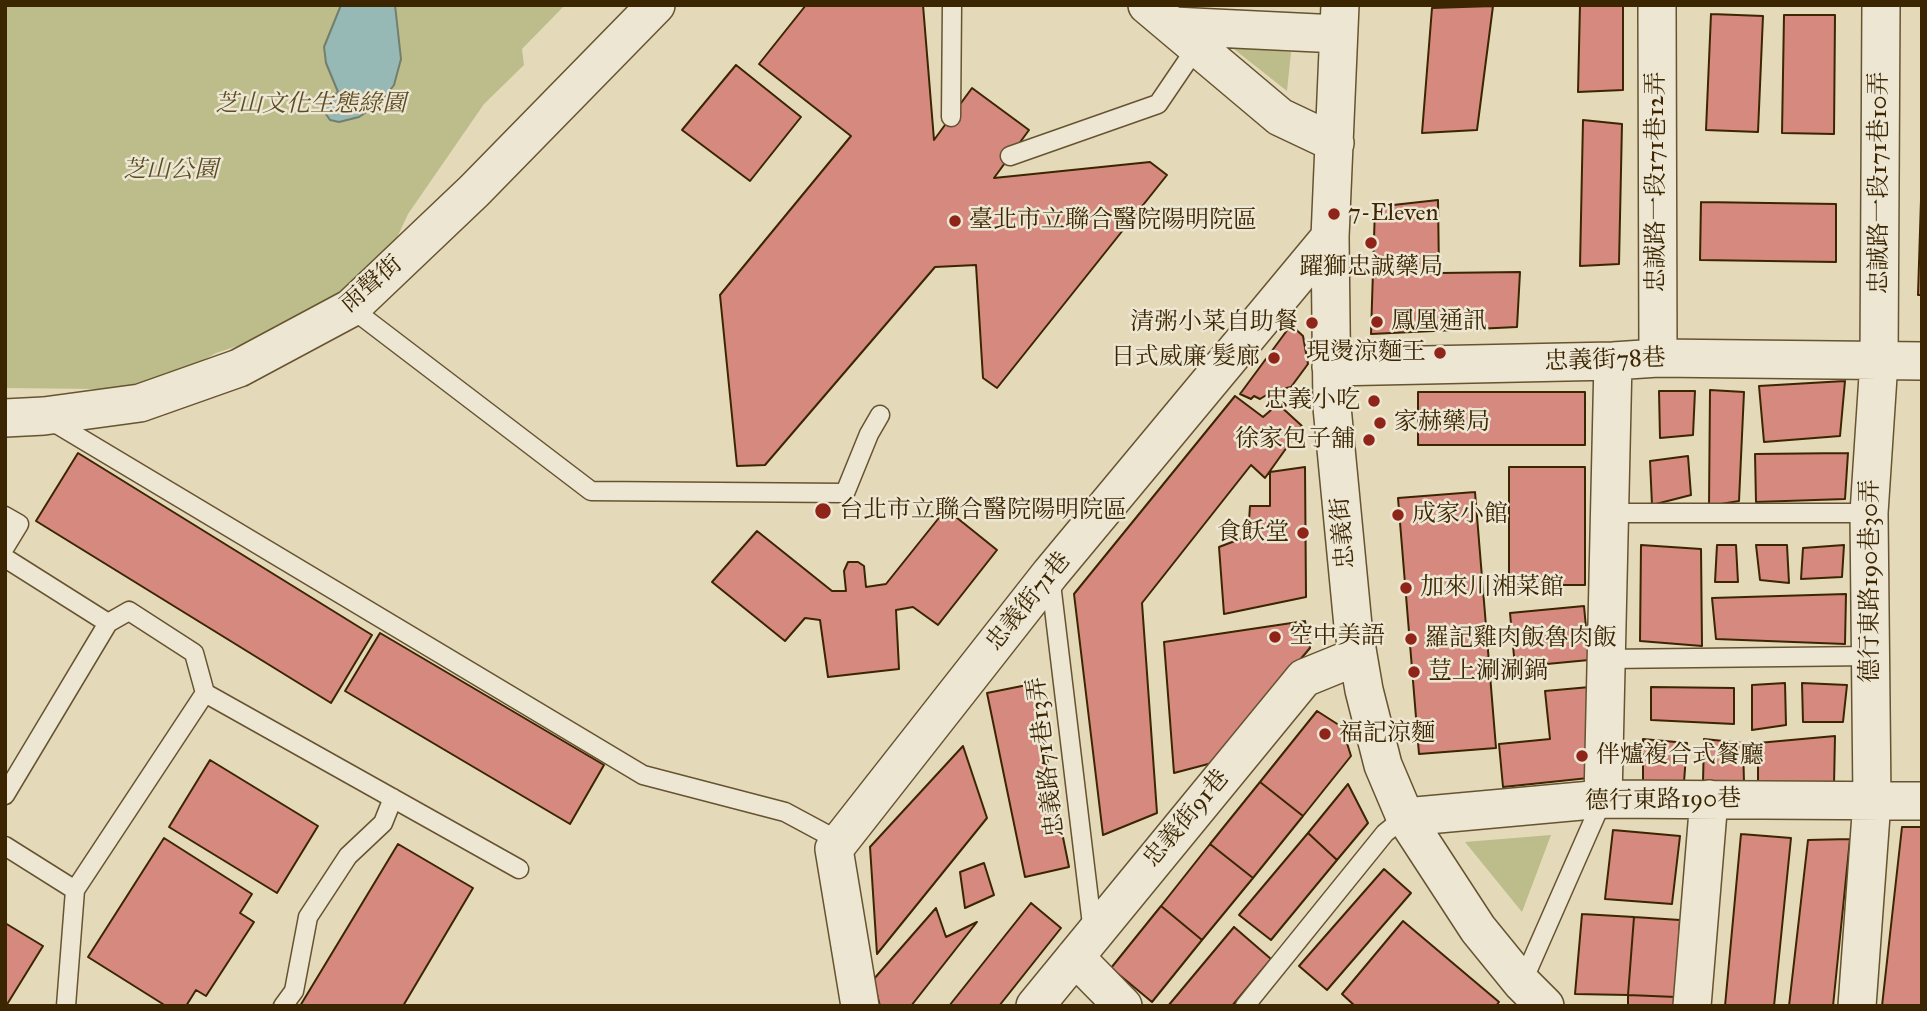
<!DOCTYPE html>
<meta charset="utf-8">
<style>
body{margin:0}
#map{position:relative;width:1927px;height:1011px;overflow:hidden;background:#e4d9b9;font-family:"IM FELL Great Primer",serif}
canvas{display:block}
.frame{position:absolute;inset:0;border:7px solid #3c2602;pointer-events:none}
</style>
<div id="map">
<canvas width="1927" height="1011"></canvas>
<div class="frame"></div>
</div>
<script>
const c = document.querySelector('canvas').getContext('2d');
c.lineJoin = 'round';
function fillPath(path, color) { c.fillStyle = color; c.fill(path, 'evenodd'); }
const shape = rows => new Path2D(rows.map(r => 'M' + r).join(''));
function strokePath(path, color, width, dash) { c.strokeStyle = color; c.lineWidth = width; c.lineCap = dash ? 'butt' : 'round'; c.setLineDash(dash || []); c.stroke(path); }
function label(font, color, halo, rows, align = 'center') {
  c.font = font + ' "IM FELL Great Primer","Noto Serif TC",serif'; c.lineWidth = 5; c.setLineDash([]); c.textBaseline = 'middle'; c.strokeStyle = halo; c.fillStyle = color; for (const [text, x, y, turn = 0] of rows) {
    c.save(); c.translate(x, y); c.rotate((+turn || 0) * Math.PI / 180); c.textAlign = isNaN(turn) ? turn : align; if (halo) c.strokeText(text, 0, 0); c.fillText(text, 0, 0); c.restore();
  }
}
fillPath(shape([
 [5,5,565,5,522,49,524,65,484,104,408,214,381,272,271,335,216,353,167,381,101,389,5,388],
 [1230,46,1291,52,1287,91],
 [1551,835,1522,912,1465,842]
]), '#bcbd8a');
const water = shape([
 [341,5,395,5,401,59,394,85,381,102,359,117,339,122,330,120,321,107,324,101,331,99,338,92,326,63,324,47,341,5]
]);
fillPath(water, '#97b9b5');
strokePath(water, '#737e6d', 2);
const building = shape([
 [806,5,923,5,934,140,972,88,1029,130,994,178,1150,162,1167,175,997,388,983,378,976,265,935,267,765,465,737,466,720,295,851,136,759,64,806,5],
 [1580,5,1623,5,1623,90,1578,92,1580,5],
 [1493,6,1477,130,1422,133,1432,8,1493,6],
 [1711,14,1763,16,1758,132,1706,130,1711,14],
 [1784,15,1835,15,1834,134,1782,133,1784,15],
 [736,65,801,117,750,181,682,130,736,65],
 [1583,120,1622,124,1619,264,1580,266,1583,120],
 [1922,168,1922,295,1918,295,1922,168],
 [1438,200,1439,273,1520,272,1517,327,1371,334,1375,207,1438,200],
 [1701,202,1836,204,1836,262,1700,260,1701,202],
 [1291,325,1303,336,1308,364,1291,387,1273,391,1260,399,1254,396,1251,399,1240,394,1291,325],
 [1845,381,1840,436,1764,442,1759,386,1845,381],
 [1710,390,1744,392,1739,501,1709,506,1710,390],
 [1659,391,1695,391,1693,435,1660,438,1659,391],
 [1418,392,1585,392,1585,445,1418,445,1418,392],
 [1235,396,1263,417,1278,404,1302,426,1265,478,1251,465,1142,603,1157,813,1103,835,1074,594,1235,396],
 [78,453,372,635,331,703,36,521,78,453],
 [1848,453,1845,499,1756,502,1755,454,1848,453],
 [1688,456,1691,495,1652,505,1650,461,1688,456],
 [1305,467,1306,597,1224,614,1219,547,1248,536,1250,506,1270,506,1270,472,1305,467],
 [1509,467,1585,467,1585,585,1509,585,1509,467],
 [1475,492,1496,748,1419,754,1398,498,1475,492],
 [946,509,997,550,938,625,913,607,896,610,899,669,828,677,820,620,805,618,785,641,712,582,757,531,832,591,846,591,844,571,848,562,858,562,864,566,866,587,886,584,946,509],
 [1641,545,1701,549,1702,646,1640,641,1641,545],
 [1717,545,1736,545,1738,582,1715,582,1717,545],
 [1756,545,1787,545,1789,583,1760,580,1756,545],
 [1844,545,1842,577,1801,579,1803,548,1844,545],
 [1846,594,1845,644,1716,639,1712,598,1846,594],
 [1584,606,1589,660,1515,667,1510,613,1584,606],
 [1305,621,1310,648,1212,763,1174,773,1164,642,1305,621],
 [380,633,604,765,570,824,345,691,380,633],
 [1785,683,1786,725,1752,730,1752,685,1785,683],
 [1802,683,1847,685,1843,722,1803,722,1802,683],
 [1032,684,1069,867,1025,877,987,693,1032,684],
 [1590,687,1598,777,1503,787,1499,744,1550,739,1545,691,1590,687],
 [1651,687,1734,688,1734,724,1651,720,1651,687],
 [1317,711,1342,727,1351,756,1303,816,1260,782,1317,711],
 [1835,736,1834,785,1758,783,1758,743,1835,736],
 [1643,739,1687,743,1684,782,1643,781,1643,739],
 [1704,739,1743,743,1744,783,1703,782,1704,739],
 [963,746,987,818,877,954,870,847,963,746],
 [210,760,318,826,277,893,169,827,210,760],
 [1260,782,1303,816,1253,878,1210,844,1260,782],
 [1348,784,1368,823,1337,860,1308,833,1348,784],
 [1902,827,1922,827,1922,1006,1882,1006,1902,827],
 [1613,830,1680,836,1672,904,1605,899,1613,830],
 [1308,833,1337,860,1271,940,1239,915,1308,833],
 [1741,834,1791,838,1774,1006,1725,1006,1741,834],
 [164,838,252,894,240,913,254,922,206,996,196,990,186,1006,166,1006,88,957,164,838],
 [1850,839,1833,1006,1789,1006,1808,840,1850,839],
 [398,844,473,888,403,1006,300,1006,398,844],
 [1210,844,1253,878,1202,940,1161,906,1210,844],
 [984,863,994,895,965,908,960,872,984,863],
 [1384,869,1411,893,1327,990,1299,966,1384,869],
 [1031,903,1061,928,999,1006,949,1006,1031,903],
 [1161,906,1202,940,1152,1002,1111,968,1161,906],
 [936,908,946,937,977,922,911,1006,880,1006,873,980,936,908],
 [1582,914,1634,917,1628,995,1575,994,1582,914],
 [1634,917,1680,920,1676,997,1628,995,1634,917],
 [1403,921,1499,1002,1496,1006,1355,1006,1342,994,1403,921],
 [5,923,43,946,6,1006,5,1006,5,923],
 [1234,927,1271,959,1232,1006,1168,1006,1234,927],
 [1628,995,1676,997,1676,1006,1628,1006,1628,995]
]);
fillPath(building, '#d5897f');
strokePath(building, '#3c2602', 2);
const lane = shape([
 [951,117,952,5],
 [1010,156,1158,104,1196,48],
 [351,308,591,491,845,493,869,434,880,415],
 [50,420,643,775,785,812,839,841],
 [1609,513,1869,513],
 [5,516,19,524,5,547],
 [5,558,108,623,5,795],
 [1050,575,1093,933],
 [108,623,129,611,194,653,205,693],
 [1607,659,1871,656],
 [5,846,75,890,205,693,519,869],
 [1522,983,1603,799],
 [66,1006,75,890],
 [283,1006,294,991,308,917,348,856,383,823,393,798],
 [1245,1006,1385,833,1405,817]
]);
const street = shape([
 [1147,5,1280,117,1335,143],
 [1340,5,1330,237,1332,407,1353,626,1364,690,1383,765,1405,817,1478,929,1522,983,1545,1006],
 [1657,5,1658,358],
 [1173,26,1338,34],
 [1331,367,1613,361,1658,358,1922,361],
 [5,418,44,416,140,403,239,368,351,308,474,191,656,5],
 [1603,799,1613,361],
 [1405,817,1603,799,1922,801],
 [1075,957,1123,1006],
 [860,1006,834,849,1050,574,1330,237],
 [1035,1006,1304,678,1358,656],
 [1692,1006,1709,799],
 [1857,1006,1872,801,1869,513,1879,361,1881,5]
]);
strokePath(lane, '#665330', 21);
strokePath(street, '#665330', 40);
strokePath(lane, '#ede6d2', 18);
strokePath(street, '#ede6d2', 37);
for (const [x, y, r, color] of [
 [1334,214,7,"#8f2418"],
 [955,221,7,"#8f2418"],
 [1371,243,7,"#8f2418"],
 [1377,322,7,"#8f2418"],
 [1312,323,7,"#8f2418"],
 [1440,353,7,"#8f2418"],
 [1274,358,7,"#8f2418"],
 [1374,401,7,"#8f2418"],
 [1380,423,7,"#8f2418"],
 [1369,440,7,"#8f2418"],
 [823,511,9,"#8f2418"],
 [1398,515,7,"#8f2418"],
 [1303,533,7,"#8f2418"],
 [1406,588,7,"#8f2418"],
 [1275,637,7,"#8f2418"],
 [1411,639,7,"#8f2418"],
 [1414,672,7,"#8f2418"],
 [1325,734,7,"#8f2418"],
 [1582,756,7,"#8f2418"]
]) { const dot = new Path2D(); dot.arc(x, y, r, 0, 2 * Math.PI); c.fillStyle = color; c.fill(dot); strokePath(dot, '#ede6d2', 2.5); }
label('italic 24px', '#5c4c24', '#ede6d2', [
 ["芝山文化生態綠園",310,105],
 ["芝山公園",170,171]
]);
label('24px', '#3c2602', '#ede6d2', [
 ["忠誠路一段171巷12弄",1657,182,-90],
 ["忠誠路一段171巷10弄",1880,183,-90],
 ["雨聲街",372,285,-41],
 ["忠義街78巷",1605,361,-2],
 ["忠義街",1344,533,-95],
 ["德行東路190巷30弄",1871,581,-90],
 ["忠義街71巷",1029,602,-51],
 ["忠義路71巷13弄",1047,757,-97],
 ["德行東路190巷",1663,801,-1],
 ["忠義街91巷",1187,819,-50]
]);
label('24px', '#3c2602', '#ede6d2', [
 ["7-Eleven",1348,214],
 ["臺北市立聯合醫院陽明院區",969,221],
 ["躍獅忠誠藥局",1371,268,"center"],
 ["鳳凰通訊",1391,322],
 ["清粥小菜自助餐",1298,323,"right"],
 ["現燙涼麵王",1426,353,"right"],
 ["日式威廉 髮廊",1260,358,"right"],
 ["忠義小吃",1360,401,"right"],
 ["家赫藥局",1394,423],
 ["徐家包子舖",1355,440,"right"],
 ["台北市立聯合醫院陽明院區",839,511],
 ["成家小館",1412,515],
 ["食飫堂",1289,533,"right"],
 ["加來川湘菜館",1420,588],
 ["空中美語",1289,637],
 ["羅記雞肉飯魯肉飯",1425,639],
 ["荳上涮涮鍋",1428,672],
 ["福記涼麵",1339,734],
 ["伴爐複合式餐廳",1596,756]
], 'left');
</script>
